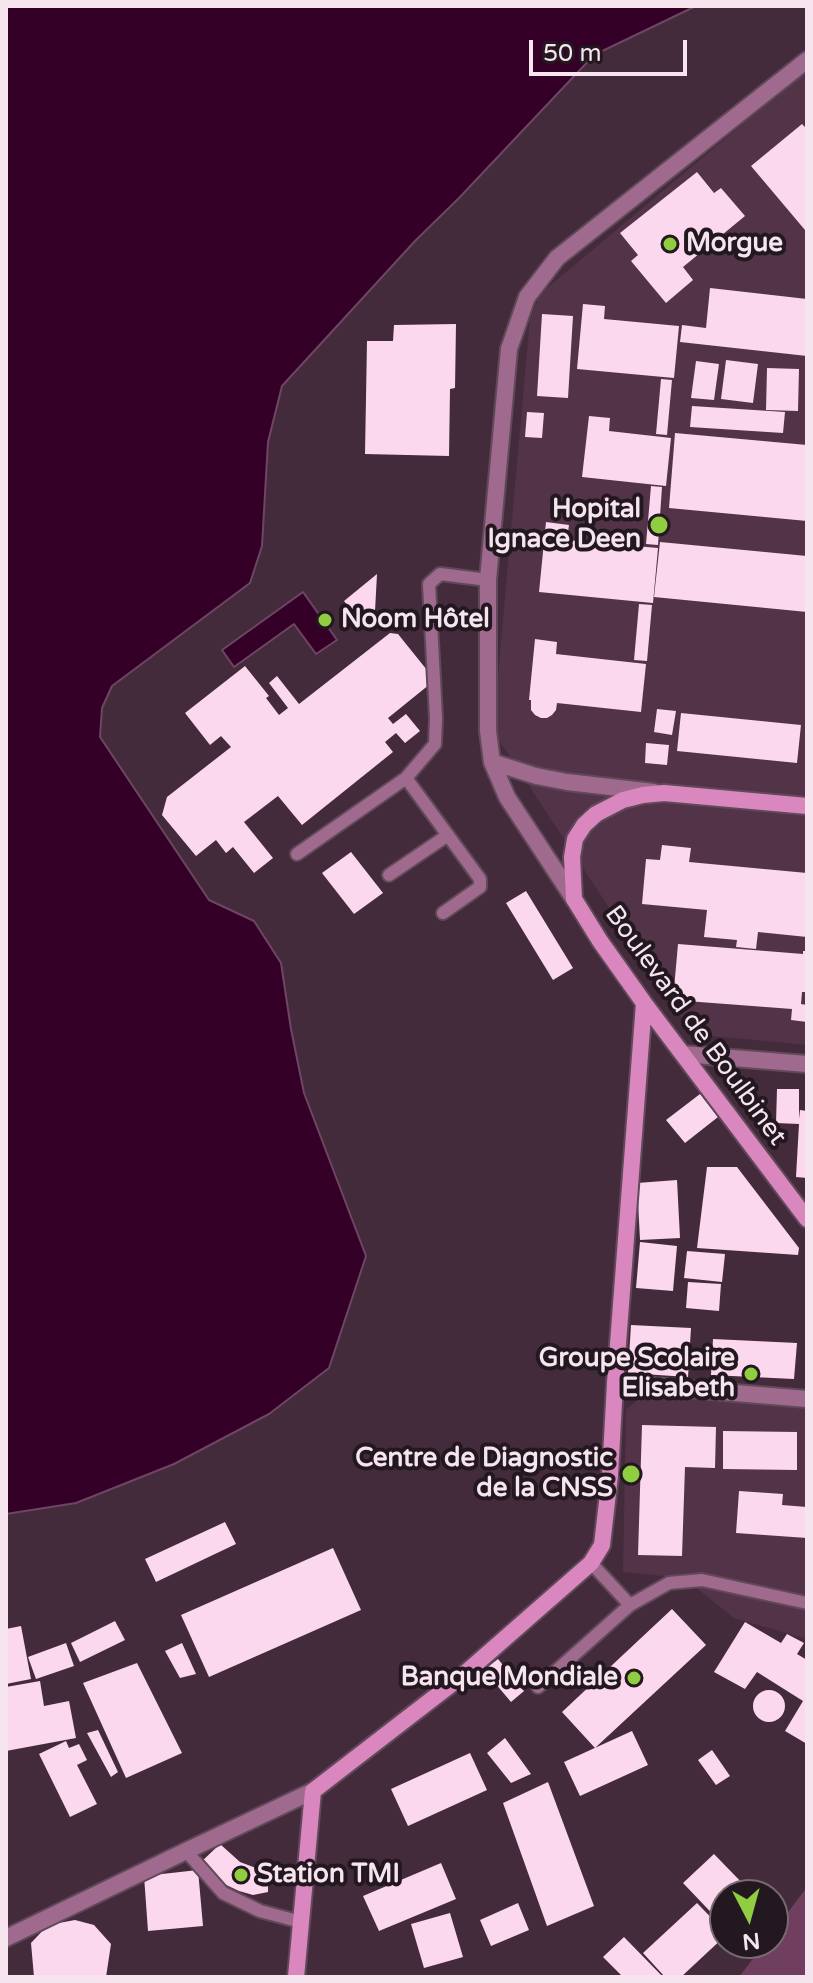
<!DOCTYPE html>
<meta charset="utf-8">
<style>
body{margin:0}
#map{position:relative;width:813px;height:1983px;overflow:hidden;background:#442b3c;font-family:"Varela Round",sans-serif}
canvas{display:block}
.frame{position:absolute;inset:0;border:8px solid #f6e5ef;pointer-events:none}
.north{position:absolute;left:709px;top:1879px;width:80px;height:80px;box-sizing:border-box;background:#23181f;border:2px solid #776a72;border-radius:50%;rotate:174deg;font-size:22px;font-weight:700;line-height:32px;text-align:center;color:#f6e5ef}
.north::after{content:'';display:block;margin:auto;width:28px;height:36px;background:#90cd41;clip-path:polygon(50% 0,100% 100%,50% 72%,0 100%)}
.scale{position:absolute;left:529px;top:40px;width:158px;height:36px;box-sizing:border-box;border:4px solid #f6e5ef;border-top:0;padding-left:10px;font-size:24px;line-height:28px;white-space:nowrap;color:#f6e5ef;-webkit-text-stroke:6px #23181f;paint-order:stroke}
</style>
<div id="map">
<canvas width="813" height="1983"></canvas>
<div class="frame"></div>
<div class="north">N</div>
<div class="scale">50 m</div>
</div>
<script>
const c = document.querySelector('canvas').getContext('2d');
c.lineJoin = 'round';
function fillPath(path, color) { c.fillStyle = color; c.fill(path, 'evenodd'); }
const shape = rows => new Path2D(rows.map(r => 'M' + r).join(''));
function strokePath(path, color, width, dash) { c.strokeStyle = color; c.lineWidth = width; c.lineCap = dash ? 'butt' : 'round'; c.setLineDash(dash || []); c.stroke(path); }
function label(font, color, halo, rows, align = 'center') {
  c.font = font + ' "Varela Round",sans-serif'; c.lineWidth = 8; c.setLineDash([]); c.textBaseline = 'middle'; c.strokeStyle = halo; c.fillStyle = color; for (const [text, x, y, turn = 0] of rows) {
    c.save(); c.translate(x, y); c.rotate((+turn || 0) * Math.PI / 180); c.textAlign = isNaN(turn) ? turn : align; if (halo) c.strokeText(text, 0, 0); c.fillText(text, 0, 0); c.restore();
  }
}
fillPath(shape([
 [807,70,807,1045,692,1034,493,731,530,319,540,294],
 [669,1392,807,1404,807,1639,734,1618,684,1578,623,1572,626,1410,642,1396]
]), '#523347');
fillPath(shape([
 [807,1887,807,1977,739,1977,765,1943,773,1943,773,1932]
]), '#703f60');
const water = shape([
 [6,6,696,6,594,55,459,198,415,241,282,386,268,442,262,546,250,583,112,686,102,708,100,737,209,900,254,921,281,963,291,1029,304,1093,366,1256,329,1368,269,1414,174,1464,76,1503,6,1514,6,6],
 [303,592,337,640,316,654,294,624,234,667,222,650,303,592]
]);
fillPath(water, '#340027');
strokePath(water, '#6e4563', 2);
fillPath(shape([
 [802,124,807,129,807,228,805,230,751,166],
 [697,172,714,193,721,188,745,216,683,267,693,280,666,303,631,261,638,255,620,233],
 [710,288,807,299,807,356,680,342,682,325,706,328],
 [583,304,605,306,604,319,679,326,674,378,577,369],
 [542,314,573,316,568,398,537,396],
 [456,324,455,388,450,389,449,456,365,454,367,341,393,341,394,325],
 [726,360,758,364,753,403,721,399],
 [696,361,719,364,714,400,691,398],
 [767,368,799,369,798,411,766,410],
 [661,379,672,380,667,435,656,434],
 [692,406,785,412,783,433,690,427],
 [527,412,544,413,542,438,525,437],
 [589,416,610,418,609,431,671,438,666,486,582,477],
 [675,433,807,445,807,521,669,508],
 [651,486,662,487,658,545,646,544],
 [546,522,569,525,567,540,658,548,653,603,539,592],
 [660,542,807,556,807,612,654,597],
 [377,574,375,611,361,623,344,601],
 [639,604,652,605,647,661,634,660],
 [390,633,398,634,435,680,388,718,393,724,406,714,420,731,405,743,396,733,385,742,393,752,302,825,278,796,244,822,273,858,254,873,233,847,226,853,216,840,196,856,162,815,167,797,231,747,221,736,210,745,185,713,245,666,269,696,266,698,279,715,288,708,269,683,277,676,299,704],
 [535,639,557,642,556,654,646,664,641,712,557,703,556,710,552,715,547,718,541,718,535,715,531,710,531,700,529,700],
 [657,709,676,711,672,735,654,732],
 [681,713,801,725,797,763,677,751],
 [646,743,669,745,667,765,645,763],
 [662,845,691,848,689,862,807,873,807,937,758,932,756,949,736,947,737,940,704,937,707,910,642,904,646,859,660,860],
 [351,852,383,893,354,914,322,873],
 [526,891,573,968,553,980,506,903],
 [678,944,803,954,803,951,807,951,807,992,802,992,801,1004,807,1005,807,1022,791,1020,792,1009,673,1000],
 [777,1089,799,1089,799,1119,800,1110,807,1111,807,1178,796,1177,799,1124,776,1123],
 [700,1094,718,1117,685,1143,666,1120],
 [707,1167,737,1167,799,1248,798,1255,697,1248],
 [677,1180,680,1238,640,1240,637,1183],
 [640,1242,677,1246,673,1291,636,1288],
 [687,1251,725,1254,722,1282,684,1278],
 [688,1282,721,1284,719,1311,686,1308],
 [631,1325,691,1328,688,1377,628,1373],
 [713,1339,797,1343,794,1379,711,1375],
 [642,1425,716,1427,715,1468,685,1467,682,1556,638,1555],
 [723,1431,797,1432,797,1470,723,1469],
 [739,1491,783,1494,782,1505,807,1507,807,1538,736,1533],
 [225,1522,236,1544,156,1582,145,1559],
 [333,1548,361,1610,209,1677,181,1615],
 [672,1609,706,1645,595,1748,562,1712],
 [115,1621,125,1640,80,1662,71,1643],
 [745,1622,781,1643,787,1634,804,1643,797,1654,807,1660,807,1744,785,1731,803,1701,757,1672,745,1689,714,1672],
 [21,1626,31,1679,6,1684,6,1629],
 [66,1643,74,1666,36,1679,28,1657],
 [182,1643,196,1674,180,1678,165,1651],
 [498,1659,524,1691,511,1702,484,1670],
 [137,1663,182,1753,126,1778,83,1683],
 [40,1681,44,1706,69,1701,76,1738,6,1751,6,1687],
 '753 1706a16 16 0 1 1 32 0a16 16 0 1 1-32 0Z',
 [98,1730,118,1772,111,1777,87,1733],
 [632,1731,648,1765,580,1796,564,1762],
 [505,1738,531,1774,511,1783,487,1753],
 [66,1741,69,1748,79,1744,87,1760,77,1765,97,1804,70,1817,39,1754],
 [712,1750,730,1776,716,1785,698,1760],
 [470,1753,487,1790,408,1826,391,1789],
 [548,1782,594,1906,547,1926,503,1803],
 [220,1844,240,1862,256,1868,268,1867,268,1892,253,1895,239,1891,222,1883,200,1863],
 [714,1854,747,1888,740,1895,725,1895,725,1927,683,1883],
 [441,1863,456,1899,379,1931,363,1896],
 [198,1870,203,1926,148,1931,144,1876],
 [518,1903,529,1930,491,1946,480,1920],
 [697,1903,725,1932,725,1936,681,1977,665,1977,643,1953],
 [450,1913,463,1957,424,1968,411,1924],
 [75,1920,94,1925,111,1944,106,1977,34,1977,31,1943,48,1925],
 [624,1937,663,1977,623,1977,603,1957]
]), '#fbd8ee');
const service = shape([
 [297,854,406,778],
 [389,875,448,835],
 [443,913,480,887,480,879,406,778,435,744,436,718,429,584,440,574,488,580],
 [591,1563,630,1605,669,1583,702,1580,807,1603],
 [538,1687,630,1605],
 [186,1851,223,1893,260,1911,301,1922]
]);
const minor = shape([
 [683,1054,807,1064],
 [615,1383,807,1399],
 [6,1938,186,1851,313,1791]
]);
const tertiary = shape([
 [492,762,536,776,567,782,654,792],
 [574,899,507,797,492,762,488,731,488,580,509,349,527,297,557,258,807,60]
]);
const secondary = shape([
 [807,806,664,793,643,795,623,800,596,814,584,825,575,839,572,857,574,899,600,941,644,1003,807,1219],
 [296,1977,313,1791,462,1676,591,1563,602,1545,610,1476,615,1383,644,1003]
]);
strokePath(service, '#604959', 16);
strokePath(minor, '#604959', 20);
strokePath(tertiary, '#604959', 20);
strokePath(secondary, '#604959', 20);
strokePath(service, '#9f6a8d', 12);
strokePath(minor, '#9f6a8d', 16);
strokePath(tertiary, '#9f6a8d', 16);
strokePath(secondary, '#da87bf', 16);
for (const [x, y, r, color] of [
 [670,244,8,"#90cd41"],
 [659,525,10,"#90cd41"],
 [325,620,8,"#90cd41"],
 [751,1374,8,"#90cd41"],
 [631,1474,10,"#90cd41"],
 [634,1678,8,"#90cd41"],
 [241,1875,8,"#90cd41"]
]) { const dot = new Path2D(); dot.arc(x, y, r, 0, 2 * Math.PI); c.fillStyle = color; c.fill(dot); strokePath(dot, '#23181f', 3); }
label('bold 26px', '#f6e5ef', '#23181f', [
 ["Morgue",686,244,"left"],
 ["Hopital",641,510],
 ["Ignace Deen",641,540],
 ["Noom Hôtel",341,620,"left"],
 ["Groupe Scolaire",735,1359],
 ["Elisabeth",735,1389],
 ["Centre de Diagnostic",613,1459],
 ["de la CNSS",613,1489],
 ["Banque Mondiale",618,1678],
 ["Station TMI",257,1875,"left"]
], 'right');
label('26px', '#f6e5ef', '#23181f', [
 ["Boulevard de Boulbinet",695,1026,54]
]);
</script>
